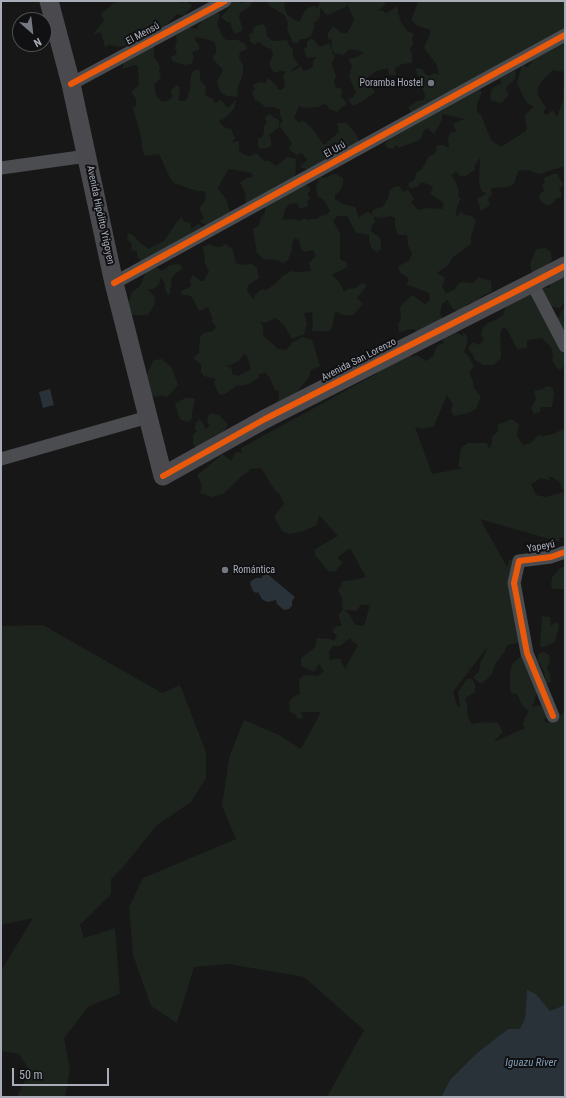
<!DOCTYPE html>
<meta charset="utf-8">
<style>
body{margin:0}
#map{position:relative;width:566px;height:1098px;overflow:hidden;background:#171717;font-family:"Roboto Condensed",sans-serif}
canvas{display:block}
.frame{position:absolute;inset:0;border:2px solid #a8adb8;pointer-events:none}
.north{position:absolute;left:12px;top:12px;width:40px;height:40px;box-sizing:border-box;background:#111113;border:1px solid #4d4f55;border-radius:50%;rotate:152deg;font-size:11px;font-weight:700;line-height:16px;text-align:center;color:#a8adb8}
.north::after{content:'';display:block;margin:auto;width:14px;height:18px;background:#757880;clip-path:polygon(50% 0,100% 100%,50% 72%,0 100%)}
.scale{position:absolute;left:12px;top:1068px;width:97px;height:18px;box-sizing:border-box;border:2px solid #a8adb8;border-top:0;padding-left:5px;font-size:12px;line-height:14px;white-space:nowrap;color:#a8adb8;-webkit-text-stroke:3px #111113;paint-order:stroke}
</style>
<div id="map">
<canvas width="566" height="1098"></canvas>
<div class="frame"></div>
<div class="north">N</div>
<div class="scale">50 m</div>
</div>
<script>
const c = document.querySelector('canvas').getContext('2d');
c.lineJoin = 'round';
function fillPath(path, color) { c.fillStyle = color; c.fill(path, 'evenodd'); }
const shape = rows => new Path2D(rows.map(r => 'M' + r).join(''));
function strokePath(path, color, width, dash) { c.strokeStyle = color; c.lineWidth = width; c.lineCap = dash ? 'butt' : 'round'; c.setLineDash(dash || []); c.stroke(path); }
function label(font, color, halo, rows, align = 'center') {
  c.font = font + ' "Roboto Condensed",sans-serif'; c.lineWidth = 4; c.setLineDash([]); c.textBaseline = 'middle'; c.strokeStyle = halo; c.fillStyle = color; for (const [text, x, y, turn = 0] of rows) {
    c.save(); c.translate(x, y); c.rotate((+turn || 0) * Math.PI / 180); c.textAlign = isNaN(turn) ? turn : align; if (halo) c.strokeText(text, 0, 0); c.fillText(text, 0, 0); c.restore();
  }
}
fillPath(shape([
 [118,1,179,1,180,3,187,2,192,6,184,16,177,14,164,27,154,31,147,38,139,42,119,47,109,45,105,47,102,35,100,32,93,35,104,20,101,14,114,3,118,2],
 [225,1,238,1,239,3,244,3,245,1,253,1,250,6,240,13,239,17,243,30,236,34,233,31,230,22,227,22,221,17,231,6,225,3],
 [266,1,285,1,284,7,288,16,299,22,305,11,309,7,315,6,317,8,319,5,319,1,347,1,347,4,350,1,386,1,384,6,377,12,381,10,386,13,398,6,398,13,401,22,407,31,414,34,412,39,413,45,410,49,412,55,412,63,402,64,395,68,396,75,389,75,388,68,376,71,367,78,375,93,359,103,353,106,348,99,352,98,356,93,349,77,352,66,348,59,357,57,364,52,350,49,343,55,334,53,331,45,332,40,328,39,328,33,333,26,342,33,347,33,351,27,354,19,347,4,346,7,327,15,324,12,320,7,320,15,319,19,314,23,314,29,310,37,305,39,299,39,299,43,293,43,287,29,288,24,285,15,271,7],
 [417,1,565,1,565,31,477,86,482,92,477,104,477,112,481,115,491,140,501,147,527,130,525,117,527,113,534,107,526,102,517,83,522,65,527,67,532,62,534,54,565,41,565,72,553,70,542,81,538,88,537,94,546,108,543,112,546,115,553,110,557,117,563,100,563,89,565,84,565,166,539,174,528,170,518,171,514,184,508,187,491,188,492,195,488,198,490,205,481,211,477,199,486,194,481,190,479,181,480,158,474,166,475,170,465,176,460,176,456,171,452,175,459,190,458,197,461,198,457,206,456,217,461,212,465,215,472,216,476,221,471,236,471,244,452,258,449,264,437,273,445,278,442,286,446,293,454,290,459,283,463,282,474,283,478,277,491,281,492,291,482,296,476,302,467,304,465,312,454,310,447,300,442,304,440,314,445,321,421,332,412,329,399,332,398,324,401,320,400,307,412,295,425,304,430,300,429,293,406,284,409,280,407,277,400,273,398,266,409,261,412,253,408,245,407,235,398,235,395,227,395,218,390,216,383,218,374,217,375,223,372,225,371,231,379,237,381,243,381,249,377,252,372,249,369,241,369,235,356,233,347,216,337,216,333,221,340,233,340,259,347,263,347,267,332,275,340,283,344,292,348,289,356,288,362,283,367,285,357,298,363,304,353,315,342,315,335,311,332,328,329,331,312,331,313,325,312,312,304,313,307,324,304,334,292,339,284,325,276,318,265,323,260,322,263,326,263,335,278,349,286,350,292,343,302,337,312,340,320,366,311,370,309,377,294,396,277,402,279,398,279,391,275,390,270,378,265,372,258,375,259,378,248,384,242,386,238,385,223,395,219,394,216,388,214,383,216,379,204,376,201,372,201,364,193,358,199,353,200,337,203,333,213,331,216,327,211,320,213,320,208,307,199,311,192,297,187,295,183,295,180,292,191,286,190,281,193,275,201,281,204,281,209,271,204,261,205,256,202,247,210,244,216,247,220,247,226,244,230,248,232,247,236,263,243,265,252,264,257,268,259,278,248,285,247,291,254,300,255,295,262,289,267,290,276,283,284,275,292,271,297,272,311,271,309,263,316,256,313,250,304,252,301,248,299,240,294,238,292,244,292,249,288,260,283,263,278,260,264,259,257,253,253,229,258,226,261,219,265,218,260,218,265,213,265,205,250,204,245,201,246,194,240,182,247,178,253,177,252,173,229,169,223,178,218,189,226,199,230,212,208,226,200,222,204,218,199,208,204,203,206,194,203,191,197,191,174,183,170,178,159,154,145,156,143,152,141,137,133,108,136,106,136,99,131,92,139,85,138,66,135,65,123,69,123,65,125,62,152,44,154,47,154,58,158,62,160,68,159,71,161,78,154,85,156,95,162,102,169,100,172,97,171,90,176,86,179,86,180,92,178,98,180,101,184,101,187,99,189,96,188,93,190,90,191,76,193,71,199,69,200,73,200,80,206,87,205,95,213,99,214,103,219,101,220,99,228,108,236,100,234,109,225,118,219,121,220,123,226,128,231,129,235,138,232,142,239,141,239,151,245,155,250,156,257,153,264,161,269,161,276,166,287,157,296,159,295,183,304,182,311,189,308,193,308,196,311,198,307,201,308,206,300,209,297,203,289,204,284,211,284,216,282,220,295,219,299,221,304,218,308,220,312,219,317,219,320,216,326,215,330,211,324,200,317,196,316,188,320,177,325,178,333,174,336,174,343,178,343,184,340,191,335,195,335,199,343,204,355,207,359,218,362,215,368,212,373,216,371,212,375,209,383,207,389,196,390,190,394,187,399,186,403,192,408,190,414,199,411,202,418,210,427,208,442,209,444,203,430,194,433,186,421,182,417,187,410,188,408,184,415,179,416,173,422,169,429,156,435,154,437,145,444,145,449,149,448,139,450,133,457,131,454,127,454,123,465,119,442,114,442,120,434,134,427,128,424,131,420,140,398,148,397,144,393,149,387,148,385,144,390,139,389,134,412,114,408,107,418,101,424,100,425,95,421,86,423,79,418,75,415,68,422,69,425,74,430,76,434,73,439,75,437,65,424,48,431,30,418,26,411,20,417,5],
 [246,354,251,369,238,376,232,374,232,370,230,367,225,365,230,365,239,361,243,355],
 [216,11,220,15,217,24,222,36,226,40,238,40,245,44,247,49,240,52,239,58,243,65,243,74,238,87,237,97,227,96,220,92,217,82,223,70,212,58,216,53,216,48,214,42,206,39,195,37,196,42,199,44,199,50,192,52,194,58,191,64,186,65,177,63,172,61,171,57,177,54,175,48,177,40,176,36,186,27,198,29,197,26,201,23,201,20],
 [263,24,266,28,267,36,270,39,273,41,287,40,289,45,293,49,293,57,299,65,289,71,295,70,301,66,303,71,310,69,313,66,313,61,317,57,308,58,306,56,304,49,307,47,307,42,312,38,320,47,329,43,332,50,332,54,335,55,333,61,331,62,336,76,334,82,336,88,340,88,342,91,341,97,345,100,346,105,342,107,337,112,329,109,328,106,323,104,318,107,304,108,299,106,294,118,300,123,302,120,311,127,324,145,339,132,337,123,347,123,358,137,358,144,311,171,300,167,307,160,302,153,297,155,288,149,292,143,279,125,283,121,280,115,280,110,274,107,265,107,260,102,255,100,252,92,255,90,253,85,260,82,266,83,268,78,277,86,277,89,281,90,285,87,284,81,283,77,286,71,281,71,274,73,269,64,273,55,272,49,267,48,258,42,254,45,250,41,249,34,254,32,253,29,256,26],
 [515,70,516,75,514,80,507,86,506,90,509,94,503,102,499,103,490,100,491,90,495,86,501,84,500,79],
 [270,114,273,117,279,120,279,127,269,135,271,139,271,146,266,148,260,149,258,145,258,139,263,136,264,131,264,127,267,122,265,119,266,116],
 [553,174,558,174,559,178,564,184,559,189,561,192,561,198,556,198,553,203,548,206,545,204,540,200,539,197,541,193,545,191,542,185,545,182,544,178],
 [182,217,183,221,191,223,191,229,199,223,202,227,199,230,141,261,137,257,137,251,131,250,132,244,127,239,128,233,133,235,141,244,144,245,148,249,164,241,176,223],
 [546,248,551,252,552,260,549,263,551,265,532,274,530,264,536,249],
 [179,264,183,268,174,275,171,279,172,285,170,289,171,293,168,295,165,289,165,284,161,277,159,284,154,289,148,289,155,298,154,305,148,315,132,315,129,311,129,300,132,292,140,286,146,272,148,270,156,267,162,271,170,265],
 [565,274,565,301,560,308,549,306,555,320,560,316,561,311,565,308,565,331,561,329,565,345,565,365,560,370,556,367,552,360,553,356,551,347,542,338,527,340,527,348,517,349,507,329,503,327,500,333,501,358,494,365,483,365,474,359,473,354,469,351,469,346,474,342,478,345,484,340,481,334,483,328,488,323,494,321,503,315,507,302,538,287,549,288,552,281],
 [455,332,463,336,463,332,467,336,468,341,464,352,468,355,474,366,469,373,473,381,474,388,481,397,476,409,468,413,454,416,451,410,453,404,447,395,434,426,423,429,415,427,432,474,464,468,458,467,461,448,468,443,487,443,489,449,492,443,492,437,498,431,498,425,511,419,519,424,517,435,523,445,531,443,538,435,543,436,553,434,565,428,565,489,562,490,560,482,549,476,549,480,541,478,531,484,536,495,545,497,565,492,565,538,559,538,560,542,480,519,507,567,509,560,514,560,521,573,525,631,518,643,507,645,505,649,505,651,496,663,491,675,482,684,473,678,479,671,480,664,488,646,453,692,458,708,460,705,458,692,467,679,472,679,475,685,475,692,465,698,467,703,468,717,472,724,486,722,498,723,503,732,494,742,525,728,523,725,524,719,529,712,522,705,517,694,512,693,510,689,510,673,512,664,522,655,537,692,532,707,542,705,549,713,544,720,546,723,559,718,565,711,565,1003,562,1006,550,1011,536,994,527,991,525,1018,520,1030,508,1029,477,1053,450,1080,441,1097,327,1097,364,1030,304,977,229,964,194,967,177,1023,151,1006,133,955,129,907,143,878,236,839,222,806,229,758,244,720,279,735,301,749,321,712,301,712,303,719,297,718,296,715,290,712,289,702,293,697,300,694,299,680,304,675,318,676,324,671,319,664,314,672,301,666,301,658,313,649,316,644,317,638,330,639,334,641,337,636,332,631,337,626,342,626,338,615,343,610,342,598,338,591,343,581,354,580,366,577,350,548,337,558,343,562,335,572,328,571,315,555,315,549,338,536,319,515,317,525,304,531,289,534,282,531,274,516,284,504,280,495,274,489,261,468,250,469,248,472,244,474,223,494,212,497,200,493,202,485,197,475,223,454,231,461,236,452,242,453,241,448,378,373,379,369,411,352,412,357,417,355,426,361,433,356,436,348,439,344,443,344,444,335],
 [361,605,370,605,364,626,355,625,349,614,344,610,356,611],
 [350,638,353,642,358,645,345,669,340,659,334,659,330,661,329,651,333,646,340,646],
 [162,359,172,368,178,385,167,397,162,395,156,397,149,394,146,382,148,371,154,360],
 [547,386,552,387,554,393,552,407,541,407,540,412,534,414,531,408,536,399,534,391,543,389],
 [185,398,191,398,195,399,192,413,192,419,188,422,184,421,180,419,175,404],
 [209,414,215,414,219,415,228,425,223,432,223,435,197,450,193,443,193,435,197,431,195,429,196,423,200,419,206,429,210,425,207,422],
 [565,566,565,587,564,589,553,589,551,585,552,577,559,569],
 [542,616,550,617,551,626,556,622,559,625,555,642,543,647,540,646],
 [43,625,162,693,180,685,206,752,206,778,191,802,156,826,124,866,111,879,111,894,80,925,84,938,115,928,120,994,89,1006,64,1038,70,1069,65,1097,17,1097,30,1071,19,1054,1,1051,1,971,33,918,1,925,1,626],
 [544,652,549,655,550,661,547,669,550,674,551,682,546,683,544,672,538,661,538,654]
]), '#1d241e');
fillPath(shape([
 [50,389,54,405,43,408,39,392],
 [266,573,295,597,292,601,292,606,289,609,284,610,277,604,276,600,268,602,265,601,262,599,258,592,256,593,253,591,250,584,251,581,256,578,261,578],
 [527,990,536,994,550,1011,562,1006,565,1003,565,1097,441,1097,450,1080,477,1053,508,1029,520,1029,525,1018]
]), '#2a3239');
strokePath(shape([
 [71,84,225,1],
 [1,168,87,156],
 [114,283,565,35],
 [532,283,565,346],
 [1,459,148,417],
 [553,716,527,653,514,583,519,561,551,557,565,552]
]), '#4b4c50', 13);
strokePath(shape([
 [49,1,71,84,114,283,163,476,265,419,532,283,565,266]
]), '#4a4a4e', 19);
strokePath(shape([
 [71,84,225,1],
 [114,283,565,35],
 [163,476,265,419,532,283,565,266],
 [553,716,527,653,514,583,519,561,551,557,565,552]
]), '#e8590c', 6);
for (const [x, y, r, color] of [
 [431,83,4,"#757880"],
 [225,570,4,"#757880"]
]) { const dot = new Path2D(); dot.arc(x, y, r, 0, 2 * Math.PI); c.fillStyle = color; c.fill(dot); strokePath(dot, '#111113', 1.5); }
label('10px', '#a8adb8', '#111113', [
 ["El Mensú",143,34,-28],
 ["El Urú",335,150,-29],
 ["Avenida Hipólito Yrigoyen",100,215,78],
 ["Avenida San Lorenzo",359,360,-27],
 ["Yapeyú",541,547,-10]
]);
label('10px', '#a8adb8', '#111113', [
 ["Poramba Hostel",423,83],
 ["Romántica",233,570,"left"]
], 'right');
label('italic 11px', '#7f9bb3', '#111113', [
 ["Iguazu River",531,1063]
]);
</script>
